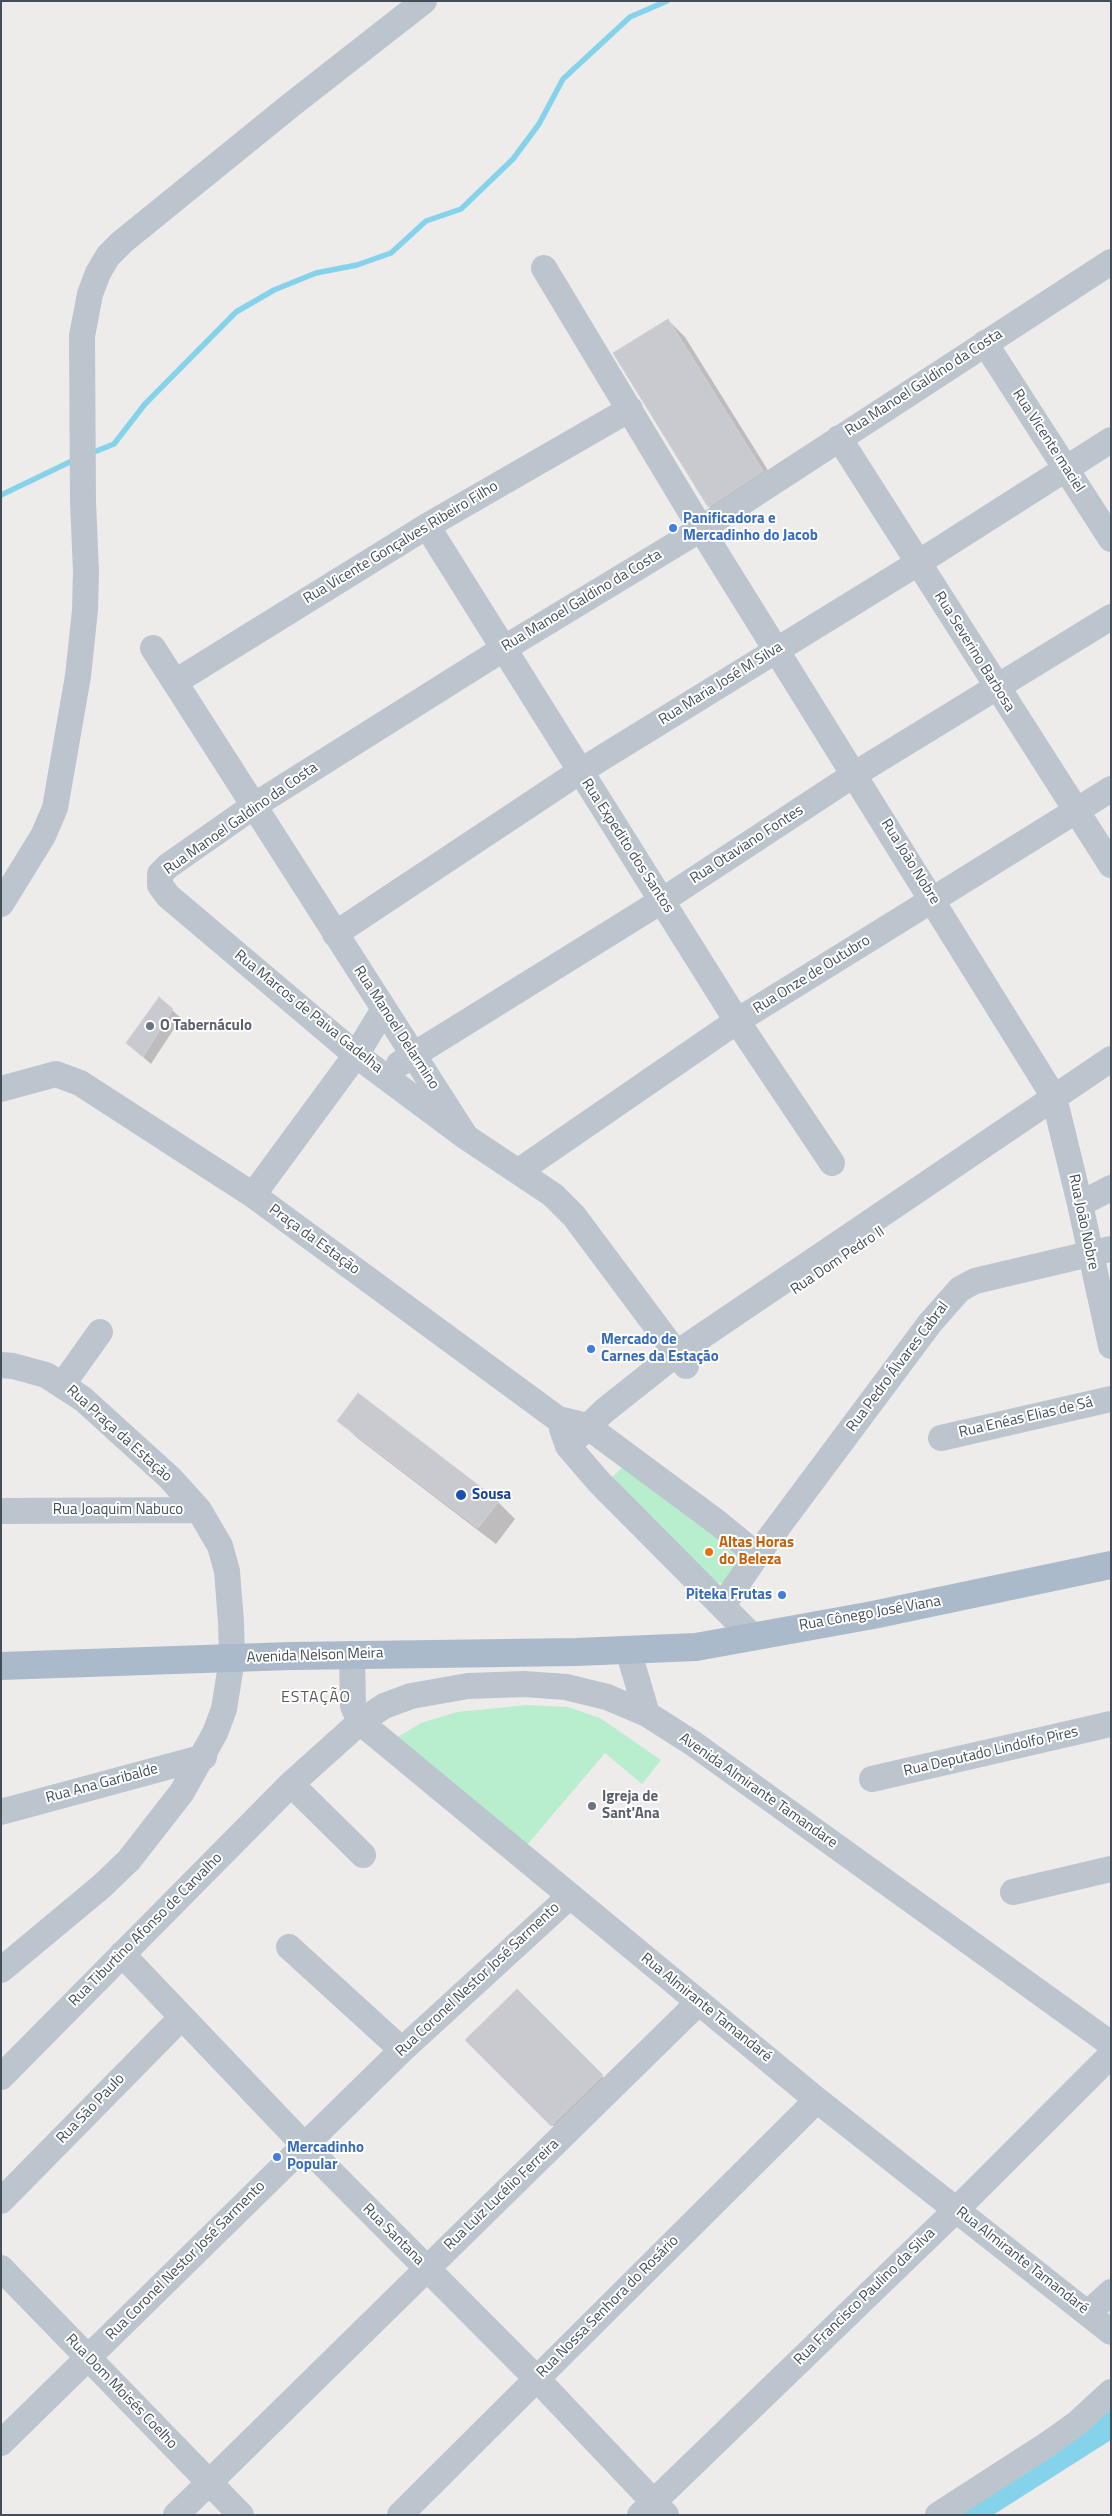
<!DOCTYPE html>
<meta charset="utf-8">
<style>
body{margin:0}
#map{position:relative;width:1112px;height:2516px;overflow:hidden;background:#eeebeb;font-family:"Titillium Web",sans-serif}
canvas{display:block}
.frame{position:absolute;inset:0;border:2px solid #444e58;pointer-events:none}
</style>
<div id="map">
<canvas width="1112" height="2516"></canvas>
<div class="frame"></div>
</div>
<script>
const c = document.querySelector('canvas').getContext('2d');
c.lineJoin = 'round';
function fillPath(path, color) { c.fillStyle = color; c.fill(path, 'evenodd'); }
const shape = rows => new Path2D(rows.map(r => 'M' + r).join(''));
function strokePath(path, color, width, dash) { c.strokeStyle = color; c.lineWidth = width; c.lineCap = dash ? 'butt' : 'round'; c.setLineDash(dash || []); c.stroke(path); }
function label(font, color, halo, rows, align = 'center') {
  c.font = font + ' "Titillium Web",sans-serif'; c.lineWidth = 4; c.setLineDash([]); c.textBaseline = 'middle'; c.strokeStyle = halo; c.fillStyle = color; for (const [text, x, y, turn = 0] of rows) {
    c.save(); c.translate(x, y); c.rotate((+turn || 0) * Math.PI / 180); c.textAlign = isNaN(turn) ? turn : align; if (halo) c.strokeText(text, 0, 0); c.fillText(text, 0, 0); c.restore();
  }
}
fillPath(shape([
 [623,1467,744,1557,730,1585,715,1582,610,1479],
 [527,1705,568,1707,600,1718,661,1760,642,1784,605,1753,527,1845,396,1738,421,1723,457,1712]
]), '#b8edce');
fillPath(shape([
 [1111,2410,1111,2440,993,2515,945,2515]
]), '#85d3ea');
fillPath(shape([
 [668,320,685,337,779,488,726,523,709,506],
 [172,1010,181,1018,151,1064,136,1051],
 [339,1420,498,1502,515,1519,496,1544,356,1437],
 [517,1990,606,2080,556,2129,467,2040]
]), '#0003');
strokePath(shape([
 [89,454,114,444,145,404,236,312,274,290,316,273,357,265,391,253,426,221,461,209,513,159,539,124,563,79,630,17,667,1],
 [1,495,76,459]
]), '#85d3ea', 5.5);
const building = shape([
 [668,319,763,471,708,507,613,353,668,319],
 [159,997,173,1009,143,1057,126,1043,159,997],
 [358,1393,499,1501,478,1528,337,1421,358,1393],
 [517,1989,603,2075,551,2126,465,2040,517,1989]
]);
fillPath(building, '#c8cad0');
strokePath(building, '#cfd1d7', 1);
strokePath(shape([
 [544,268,701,529,1054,1097,1080,1204,1111,1346],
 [985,343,1111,539],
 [839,438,1111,865],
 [427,526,737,1021,832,1163],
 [153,648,466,1137,553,1195,574,1216,686,1366],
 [175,682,427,526,630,409],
 [1,904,43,836,55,808,78,676,85,610,86,572,83,502,82,336,90,294,98,273,108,256,122,242,291,105,424,1],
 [335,934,579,772,918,563,1111,440],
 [399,1064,663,900,855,774,1111,617],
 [1,1089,56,1074,80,1083,253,1195,558,1419,587,1426,718,1523,757,1555],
 [466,1137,356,1055,168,896,160,885,160,874,168,866,255,805,503,649,701,529,1111,262],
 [519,1171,737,1021,1111,789],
 [253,1195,356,1055,384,1009],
 [1080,1204,1111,1188],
 [1,1365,13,1366,46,1375,83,1399,170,1478,199,1510,220,1546,227,1571,231,1622,232,1659,224,1709,215,1733,182,1792,129,1860,102,1886,1,1970],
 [63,1384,100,1332],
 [562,1429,568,1446,599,1482,752,1636],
 [941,1438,1111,1399],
 [568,1446,604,1411,677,1353,1111,1059],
 [1,1511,199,1510],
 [723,1605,757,1555,930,1323,960,1289,975,1281,1111,1249],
 [628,1650,647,1714],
 [352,1654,353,1706,360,1722,817,2100,1111,2332],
 [872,1779,1111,1724],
 [291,1784,363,1855],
 [1,1812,204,1757],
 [1013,1892,1111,1869],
 [289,1947,402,2050],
 [122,1954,304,2145,537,2379,666,2515],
 [1,2077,291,1784,360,1722,384,1706,411,1696,468,1686,524,1684,566,1687,607,1697,647,1714,694,1744,1111,2044],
 [1,2201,181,2018],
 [1,2268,241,2515],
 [1088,2313,1111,2292],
 [1,2443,402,2050,570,1896],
 [176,2515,699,2002],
 [400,2515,817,2100],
 [640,2515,956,2210,1111,2055],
 [938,2515,1048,2444,1076,2424,1111,2392]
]), '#bcc5ce', 26);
strokePath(shape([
 [1,1666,291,1656,576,1652,696,1647,873,1615,1111,1565]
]), '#aabacb', 28);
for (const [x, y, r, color] of [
 [673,528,5,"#3f7fe0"],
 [150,1026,5,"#6b7280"],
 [591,1349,5,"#3f7fe0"],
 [461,1495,6,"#1a4fb4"],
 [709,1552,5,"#e8710a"],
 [782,1595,5,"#3f7fe0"],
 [592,1806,5,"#6b7280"],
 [277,2157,5,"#3f7fe0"]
]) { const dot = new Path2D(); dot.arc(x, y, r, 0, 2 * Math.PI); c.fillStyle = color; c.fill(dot); strokePath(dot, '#fff', 2); }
label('15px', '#444e58', '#fff', [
 ["Rua Manoel Galdino da Costa",924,383,-33],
 ["Rua Vicente maciel",1048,441,57],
 ["Rua Vicente Gonçalves Ribeiro Filho",401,543,-31],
 ["Rua Manoel Galdino da Costa",582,601,-31],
 ["Rua Severino Barbosa",974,652,58],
 ["Rua Maria José M Silva",721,684,-32],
 ["Rua Manoel Galdino da Costa",241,819,-35],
 ["Rua Otaviano Fontes",747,845,-33],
 ["Rua Expedito dos Santos",627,846,57],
 ["Rua João Nobre",910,862,58],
 ["Rua Onze de Outubro",812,975,-32],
 ["Rua Marcos de Paiva Gadelha",308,1012,39],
 ["Rua Manoel Delarmino",396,1028,57],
 ["Rua João Nobre",1083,1222,78],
 ["Praça da Estação",314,1240,36],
 ["Rua Dom Pedro II",838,1261,-34],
 ["Rua Pedro Álvares Cabral",898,1367,-53],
 ["Rua Enéas Elias de Sá",1026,1418,-13],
 ["Rua Praça da Estação",119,1434,42],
 ["Rua Joaquim Nabuco",118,1510],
 ["Rua Cônego José Viana",870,1614,-10],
 ["Avenida Nelson Meira",315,1656,-2],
 ["Rua Deputado Lindolfo Pires",991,1752,-13],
 ["Rua Ana Garibalde",102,1784,-15],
 ["Avenida Almirante Tamandare",758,1791,35],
 ["Rua Tiburtino Afonso de Carvalho",146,1930,-45],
 ["Rua Coronel Nestor José Sarmento",478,1980,-43],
 ["Rua Almirante Tamandaré",706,2008,39],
 ["Rua São Paulo",91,2109,-46],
 ["Rua Luiz Lucélio Ferreira",502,2195,-44],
 ["Rua Santana",393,2235,45],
 ["Rua Coronel Nestor José Sarmento",186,2261,-45],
 ["Rua Almirante Tamandaré",1022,2261,38],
 ["Rua Francisco Paulino da Silva",865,2297,-44],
 ["Rua Nossa Senhora do Rosário",608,2307,-45],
 ["Rua Dom Moisés Coelho",121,2392,46]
]);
label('bold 15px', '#366cbe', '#fff', [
 ["Panificadora e",683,519],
 ["Mercadinho do Jacob",683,536],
 ["Mercado de",601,1340],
 ["Carnes da Estação",601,1357],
 ["Piteka Frutas",772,1595,"right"],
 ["Mercadinho",287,2148],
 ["Popular",287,2165]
], 'left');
label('bold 15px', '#5b616d', '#fff', [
 ["O Tabernáculo",160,1026],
 ["Igreja de",602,1797],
 ["Sant'Ana",602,1814]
], 'left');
label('bold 15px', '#164399', '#fff', [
 ["Sousa",472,1495]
], 'left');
label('bold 15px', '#c56008', '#fff', [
 ["Altas Horas",719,1543],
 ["do Beleza",719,1560]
], 'left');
c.letterSpacing = '1px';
label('16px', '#585b60', '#fff', [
 ["ESTAÇÃO",316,1698]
]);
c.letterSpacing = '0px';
</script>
